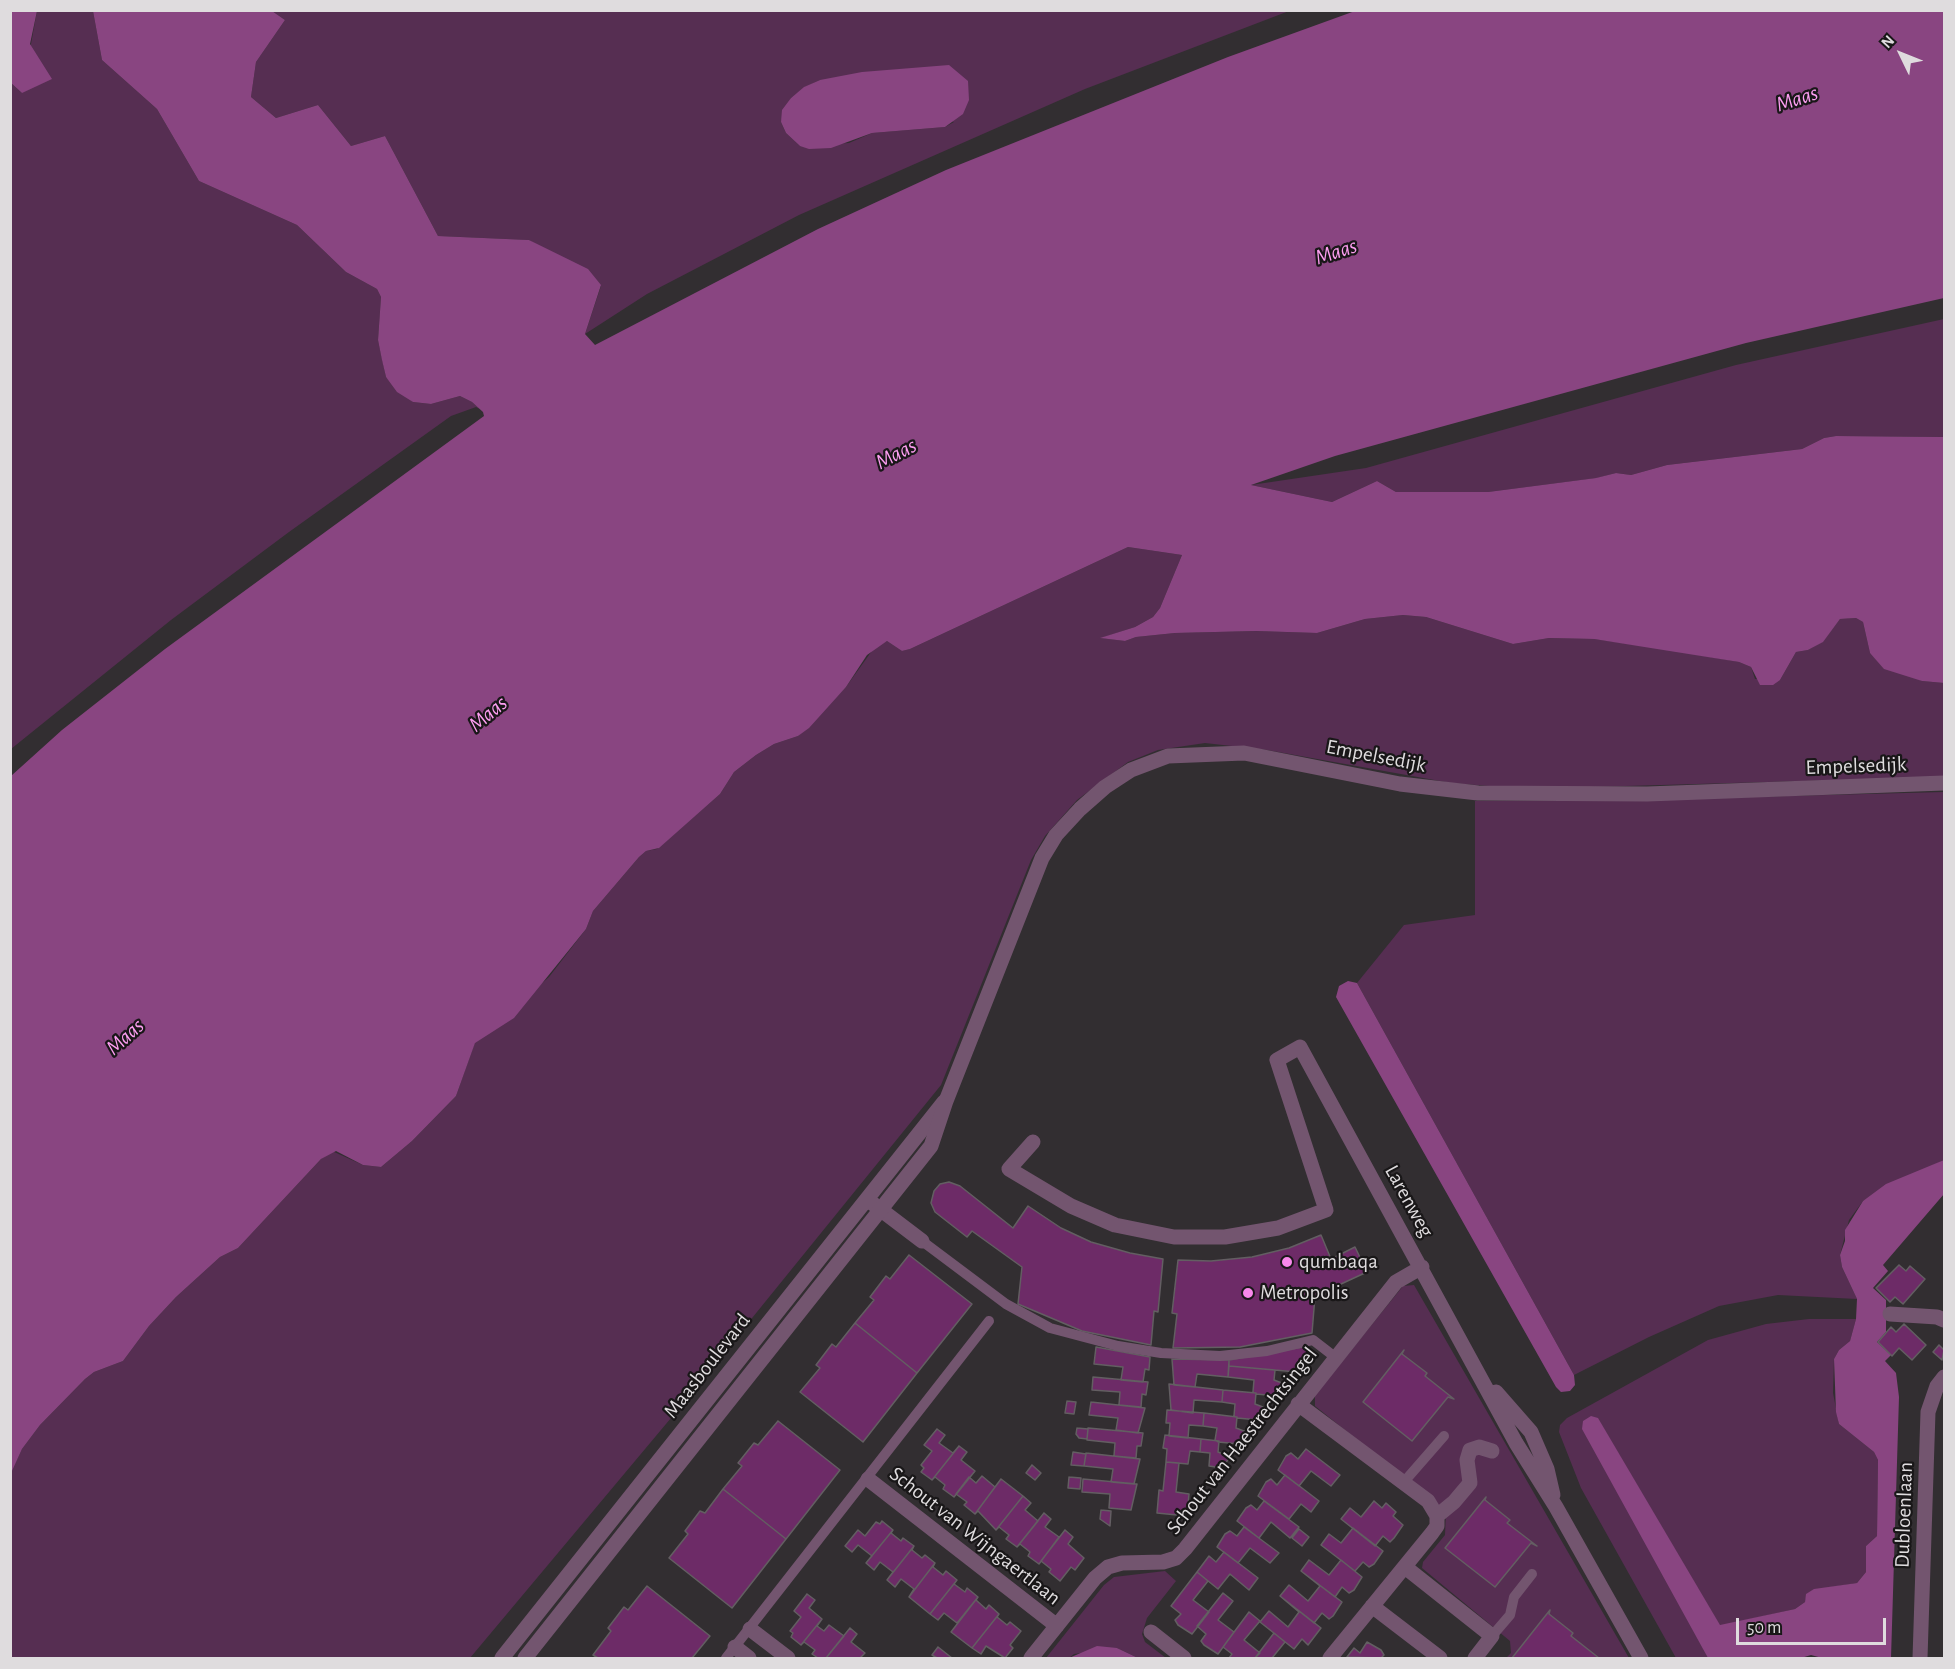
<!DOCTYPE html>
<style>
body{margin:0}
#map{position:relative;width:1955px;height:1669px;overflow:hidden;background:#322e31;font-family:"Alegreya Sans",sans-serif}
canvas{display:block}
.frame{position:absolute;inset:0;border:12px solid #dfdcde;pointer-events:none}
.north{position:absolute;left:1871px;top:24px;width:60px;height:60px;-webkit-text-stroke:4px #191718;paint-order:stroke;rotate:313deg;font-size:16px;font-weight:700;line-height:24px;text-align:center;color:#dfdcde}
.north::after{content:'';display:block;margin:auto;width:21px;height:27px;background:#dfdcde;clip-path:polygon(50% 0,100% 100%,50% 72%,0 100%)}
.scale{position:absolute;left:1736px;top:1618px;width:150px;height:27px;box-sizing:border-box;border:3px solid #dfdcde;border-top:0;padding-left:8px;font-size:18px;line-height:21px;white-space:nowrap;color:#dfdcde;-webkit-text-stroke:4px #191718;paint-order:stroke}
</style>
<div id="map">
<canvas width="1955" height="1669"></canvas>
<div class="frame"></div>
<div class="north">N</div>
<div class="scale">50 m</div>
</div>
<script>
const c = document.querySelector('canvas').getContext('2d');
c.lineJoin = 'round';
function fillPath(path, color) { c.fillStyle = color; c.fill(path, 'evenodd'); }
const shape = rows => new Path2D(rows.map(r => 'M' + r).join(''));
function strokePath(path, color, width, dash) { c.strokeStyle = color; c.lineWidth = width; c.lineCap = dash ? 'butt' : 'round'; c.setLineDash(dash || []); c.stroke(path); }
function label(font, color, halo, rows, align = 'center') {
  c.font = font + ' "Alegreya Sans",sans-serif'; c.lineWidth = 4.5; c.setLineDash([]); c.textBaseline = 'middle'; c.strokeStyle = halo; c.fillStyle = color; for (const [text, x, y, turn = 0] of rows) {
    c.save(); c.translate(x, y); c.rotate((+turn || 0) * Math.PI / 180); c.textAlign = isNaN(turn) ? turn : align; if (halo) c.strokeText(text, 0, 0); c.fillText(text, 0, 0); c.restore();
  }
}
fillPath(shape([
 [37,11,93,11,102,60,157,109,199,181,297,225,346,272,377,289,381,297,378,340,386,377,413,402,431,404,460,396,472,402,480,409,476,407,451,416,289,532,171,620,11,749,11,83,22,93],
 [272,11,1289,11,1085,89,799,215,647,294,585,334,601,286,529,240,438,236,385,136,351,146,318,105,276,118,251,97,256,62,285,20],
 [820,80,954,122,945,127,872,133,849,143,800,146,786,133,781,122,791,98,805,87],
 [1944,319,1944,437,1836,436,1824,438,1802,449,1667,465,1631,475,1616,473,1597,478,1488,492,1396,492,1377,481,1332,502,1251,485,1366,468,1736,365],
 [1128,547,1182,555,1160,608,1153,617,1135,627,1101,638,1125,641,1136,637,1175,633,1256,631,1317,633,1365,619,1403,615,1426,617,1513,644,1549,638,1594,639,1666,649,1739,662,1751,667,1755,679,1780,680,1796,652,1808,650,1822,642,1840,619,1856,618,1863,622,1870,653,1922,681,1944,683,1944,777,1591,787,1501,787,1451,783,1267,750,1205,743,1158,750,1128,762,1077,800,1045,836,1031,860,941,1085,671,1418,470,1658,11,1658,10,1473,22,1449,40,1425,85,1379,94,1372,123,1361,149,1326,176,1297,220,1257,238,1248,321,1159,332,1151,363,1165,381,1167,412,1141,456,1096,475,1042,549,977,586,929,593,911,639,857,646,851,657,849,720,794,734,772,756,755,774,744,798,736,846,687,874,648,887,641,902,651,910,649],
 [1944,792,1944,1160,1863,1201,1849,1220,1840,1255,1842,1267,1857,1299,1778,1295,1719,1306,1649,1337,1574,1375,1357,983,1404,925,1475,915,1475,801,1592,801],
 [1414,1285,1629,1658,1506,1658,1511,1653,1510,1641,1422,1568,1423,1562,1445,1535,1446,1511,1315,1406,1315,1395,1403,1286],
 [1809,1319,1856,1319,1850,1341,1839,1350,1834,1359,1833,1393,1839,1424,1874,1452,1878,1460,1877,1536,1866,1546,1866,1572,1857,1583,1814,1590,1807,1594,1805,1602,1795,1609,1720,1626,1598,1419,1708,1658,1676,1658,1581,1488,1559,1432,1560,1425,1567,1418,1708,1340,1766,1324],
 [1165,1571,1176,1581,1147,1618,1142,1634,1145,1642,1166,1658,1138,1658,1117,1648,1074,1654,1069,1658,1046,1658,1104,1585,1114,1577]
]), '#562e52');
fillPath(shape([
 [10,11,37,11,30,44,52,79,22,93,11,83],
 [93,11,272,11,285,20,256,62,251,97,276,118,318,105,351,146,385,136,438,236,529,240,588,269,601,285,585,334,595,345,818,229,946,170,1228,57,1355,11,1944,11,1944,298,1746,343,1335,456,1251,485,1332,502,1377,481,1396,492,1488,492,1596,478,1616,473,1631,475,1667,465,1802,449,1824,438,1836,436,1944,437,1944,683,1922,681,1884,669,1870,653,1863,622,1856,618,1840,619,1823,642,1808,650,1796,652,1780,680,1773,685,1760,685,1751,667,1739,662,1594,639,1549,638,1513,644,1426,617,1403,615,1365,619,1317,633,1256,631,1175,633,1136,637,1125,641,1100,638,1135,627,1153,617,1160,608,1182,555,1128,547,910,649,902,651,887,641,867,655,846,687,809,728,798,736,774,744,756,755,734,772,720,794,659,848,646,851,639,857,593,911,586,929,514,1018,475,1043,456,1096,412,1141,381,1167,363,1165,336,1151,321,1159,238,1248,220,1257,176,1297,149,1326,123,1361,94,1372,85,1379,40,1425,22,1449,11,1473,11,776,62,730,165,649,484,416,483,412,472,402,460,396,431,404,413,402,397,392,386,377,382,360,378,340,381,297,377,289,346,272,297,225,199,181,157,109,102,60],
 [949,65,968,81,969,100,963,114,945,127,872,133,831,148,809,149,800,146,786,133,781,122,782,110,791,98,804,87,820,80,862,72],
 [1348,981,1357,983,1574,1375,1575,1385,1570,1391,1561,1392,1556,1387,1336,997,1339,986],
 [1944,1160,1944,1194,1883,1265,1888,1271,1873,1288,1886,1300,1886,1332,1877,1342,1891,1355,1885,1361,1896,1373,1899,1397,1891,1658,1822,1658,1811,1655,1801,1658,1708,1658,1582,1429,1583,1421,1591,1416,1598,1418,1720,1625,1795,1609,1805,1602,1806,1594,1814,1589,1857,1583,1866,1572,1866,1546,1877,1536,1878,1460,1874,1452,1839,1424,1836,1412,1834,1359,1839,1350,1850,1341,1856,1319,1857,1299,1842,1267,1840,1255,1845,1241,1845,1230,1863,1201,1886,1184],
 [1097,1646,1117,1648,1138,1658,1069,1658]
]), '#894581');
const building = shape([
 [949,1182,960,1186,1013,1228,1028,1206,1061,1228,1091,1242,1130,1253,1163,1259,1158,1312,1154,1311,1151,1345,1082,1331,1018,1304,1022,1267,972,1231,967,1237,935,1212,931,1203,934,1191,940,1184,949,1182],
 [1321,1235,1331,1259,1355,1247,1367,1272,1315,1296,1312,1333,1240,1347,1173,1348,1177,1314,1172,1313,1178,1260,1211,1261,1252,1257,1289,1248,1321,1235],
 [909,1255,972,1304,917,1373,855,1323,874,1300,870,1297,886,1276,890,1279,909,1255],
 [1899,1265,1906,1271,1910,1266,1925,1279,1903,1304,1895,1297,1890,1302,1876,1288,1899,1265],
 [855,1323,917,1373,863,1442,800,1392,820,1368,816,1365,832,1344,836,1347,855,1323],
 [1904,1324,1926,1345,1912,1360,1899,1348,1892,1356,1878,1342,1891,1327,1896,1332,1904,1324],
 [1939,1345,1944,1350,1942,1360,1933,1352,1939,1345],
 [1096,1347,1150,1357,1149,1370,1145,1369,1143,1382,1121,1380,1123,1367,1094,1364,1096,1347],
 [1303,1347,1309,1349,1310,1355,1297,1372,1229,1366,1229,1360,1303,1347],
 [1404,1350,1402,1354,1427,1373,1425,1376,1454,1399,1448,1397,1412,1441,1363,1402,1404,1350],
 [1172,1359,1229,1360,1228,1377,1197,1374,1195,1387,1174,1385,1172,1359],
 [1229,1366,1275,1370,1274,1380,1287,1385,1278,1396,1256,1394,1253,1392,1254,1380,1228,1377,1229,1366],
 [1093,1377,1148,1382,1146,1395,1142,1394,1141,1407,1119,1405,1120,1392,1092,1390,1093,1377],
 [1169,1384,1223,1390,1222,1402,1194,1400,1193,1413,1171,1410,1169,1384],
 [1223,1390,1256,1393,1255,1404,1268,1409,1259,1420,1237,1418,1234,1416,1235,1404,1222,1402,1223,1390],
 [1067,1401,1076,1402,1074,1414,1065,1413,1067,1401],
 [1091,1402,1145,1408,1138,1433,1116,1430,1118,1418,1089,1415,1091,1402],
 [1167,1410,1204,1413,1203,1426,1189,1425,1188,1438,1169,1436,1170,1423,1166,1423,1167,1410],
 [1204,1413,1237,1417,1236,1428,1249,1433,1240,1444,1218,1442,1215,1440,1217,1428,1203,1426,1204,1413],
 [778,1421,840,1470,786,1539,723,1489,742,1466,738,1463,754,1443,758,1445,778,1421],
 [1077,1428,1088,1429,1087,1439,1079,1438,1076,1434,1077,1428],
 [1088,1428,1143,1433,1141,1446,1137,1446,1136,1458,1114,1456,1115,1443,1087,1440,1088,1428],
 [937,1429,945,1435,939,1443,953,1453,959,1446,932,1480,921,1472,924,1468,921,1465,932,1451,924,1445,937,1429],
 [1165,1435,1201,1439,1200,1452,1190,1451,1188,1464,1166,1462,1167,1449,1163,1448,1165,1435],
 [1201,1439,1219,1441,1218,1452,1230,1457,1222,1468,1209,1466,1210,1453,1200,1452,1201,1439],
 [959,1446,967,1452,961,1460,975,1471,954,1497,943,1489,945,1485,935,1477,932,1480,959,1446],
 [1306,1449,1340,1475,1331,1486,1311,1471,1299,1486,1278,1470,1286,1456,1291,1453,1298,1459,1306,1449],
 [1073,1452,1086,1454,1084,1466,1071,1465,1073,1452],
 [1086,1453,1140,1459,1134,1484,1111,1482,1113,1469,1084,1466,1086,1453],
 [1166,1462,1179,1463,1176,1492,1189,1494,1187,1516,1157,1513,1159,1490,1163,1491,1166,1462],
 [1032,1465,1041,1473,1035,1480,1026,1473,1032,1465],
 [1285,1475,1319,1501,1311,1512,1301,1504,1289,1519,1258,1496,1266,1482,1271,1479,1277,1485,1285,1475],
 [982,1476,995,1487,1001,1479,975,1514,964,1505,967,1502,956,1494,969,1477,976,1483,982,1476],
 [1069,1477,1081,1478,1080,1489,1068,1488,1069,1477],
 [1001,1479,1023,1496,996,1530,978,1511,975,1514,1001,1479],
 [1083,1479,1137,1484,1131,1510,1109,1508,1110,1494,1082,1492,1083,1479],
 [723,1489,786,1539,732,1608,669,1558,688,1534,685,1531,700,1511,705,1513,723,1489],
 [1023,1496,1031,1503,1025,1510,1038,1521,1017,1547,1006,1539,1009,1535,999,1527,996,1530,1023,1496],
 [1486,1497,1485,1500,1510,1520,1507,1523,1537,1546,1531,1543,1495,1587,1445,1548,1486,1497],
 [1264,1501,1299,1527,1290,1538,1271,1522,1259,1538,1237,1521,1246,1508,1251,1505,1257,1510,1264,1501],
 [1374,1501,1382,1508,1386,1503,1396,1512,1393,1516,1403,1525,1394,1538,1390,1542,1383,1536,1375,1546,1341,1519,1350,1508,1361,1517,1374,1501],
 [1101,1510,1111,1511,1110,1526,1100,1519,1101,1510],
 [1044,1513,1051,1519,1045,1527,1059,1537,1039,1564,1028,1556,1030,1552,1020,1544,1017,1547,1044,1513],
 [882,1521,893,1530,866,1563,872,1556,858,1545,852,1552,845,1546,858,1530,865,1536,876,1522,880,1524,882,1521],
 [1244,1527,1279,1553,1270,1563,1250,1548,1238,1563,1217,1547,1225,1534,1230,1531,1237,1536,1244,1527],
 [1353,1528,1383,1551,1374,1564,1369,1567,1363,1562,1355,1571,1321,1545,1329,1534,1341,1543,1353,1528],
 [1299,1529,1309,1537,1302,1546,1292,1538,1299,1529],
 [893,1530,891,1533,901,1541,903,1538,914,1546,887,1580,893,1572,880,1562,874,1570,866,1563,893,1530],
 [1065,1530,1073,1537,1068,1544,1084,1558,1075,1570,1071,1567,1060,1581,1049,1572,1051,1569,1041,1561,1065,1530],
 [914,1546,912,1550,922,1558,925,1555,935,1563,909,1597,914,1589,901,1579,895,1587,887,1580,914,1546],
 [1224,1552,1258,1578,1249,1590,1230,1574,1218,1589,1197,1572,1209,1556,1216,1562,1224,1552],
 [1309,1560,1329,1575,1341,1560,1362,1577,1354,1590,1349,1593,1342,1587,1335,1597,1301,1571,1309,1560],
 [935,1563,933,1567,943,1575,946,1571,957,1580,930,1614,909,1597,935,1563],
 [1301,1571,1342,1602,1333,1616,1329,1619,1322,1613,1314,1623,1280,1596,1289,1585,1308,1601,1320,1586,1301,1571],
 [1197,1572,1208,1581,1193,1600,1209,1612,1192,1634,1178,1625,1175,1620,1181,1614,1171,1606,1197,1572],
 [957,1580,954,1584,965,1592,967,1588,978,1597,957,1623,944,1613,938,1620,930,1614,957,1580],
 [647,1586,710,1636,692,1658,598,1658,593,1655,611,1631,608,1628,624,1607,628,1610,647,1586],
 [1223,1593,1233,1601,1218,1620,1234,1632,1218,1654,1204,1645,1201,1641,1206,1634,1197,1626,1223,1593],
 [807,1594,815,1600,809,1608,822,1619,801,1645,791,1637,793,1633,790,1631,801,1617,794,1611,807,1594],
 [1280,1596,1321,1628,1308,1645,1302,1639,1294,1649,1260,1622,1269,1611,1288,1627,1299,1612,1280,1596],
 [978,1597,976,1600,986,1609,989,1605,999,1614,972,1648,951,1632,978,1597],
 [1550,1610,1549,1614,1573,1633,1571,1636,1599,1658,1512,1658,1550,1610],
 [1249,1612,1260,1621,1244,1640,1260,1653,1255,1658,1229,1658,1232,1654,1223,1647,1249,1612],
 [999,1614,997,1617,1007,1625,1010,1622,1021,1631,1010,1645,1013,1648,1005,1658,986,1646,981,1654,972,1648,999,1614],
 [822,1619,817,1626,824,1631,829,1625,844,1636,826,1658,818,1658,812,1654,815,1650,804,1642,801,1645,822,1619],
 [850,1628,857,1634,851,1642,865,1653,860,1658,826,1658,850,1628],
 [1274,1633,1285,1642,1272,1658,1255,1658,1274,1633],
 [1367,1642,1381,1650,1384,1655,1381,1658,1347,1657,1354,1648,1360,1653,1367,1642],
 [938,1647,952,1658,937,1658,932,1655,938,1647]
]);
fillPath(building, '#6d2b67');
strokePath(building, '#635e62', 1.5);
strokePath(shape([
 [922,1241,1006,1304,1050,1328,1118,1346,1161,1353,1220,1356,1267,1351,1313,1340,1335,1357],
 [1403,1483,1444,1436],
 [1492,1636,1510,1615,1514,1597,1532,1574],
 [726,1658,989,1321]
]), '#73556f', 10);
strokePath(shape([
 [872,1203,922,1241],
 [502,1658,944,1102]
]), '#73556f', 15);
strokePath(shape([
 [1033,1142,1009,1169,1071,1206,1115,1225,1174,1237,1225,1237,1278,1228,1326,1210,1277,1060,1300,1047,1516,1443,1556,1507,1641,1658],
 [1890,1314,1937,1317,1944,1320],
 [1496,1392,1531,1432,1547,1469,1553,1495],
 [1298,1404,1428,1501,1437,1516,1437,1526,1432,1533,1330,1658],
 [868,1479,1057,1626],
 [1437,1516,1454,1502,1470,1483,1467,1460,1470,1450,1479,1447,1492,1451],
 [1405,1567,1492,1636,1475,1658],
 [1372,1606,1440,1658],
 [750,1629,788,1658],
 [1151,1632,1184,1658],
 [735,1647,749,1658],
 [525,1658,931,1146,946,1101,1042,858,1056,835,1080,809,1105,787,1131,770,1168,756,1244,753,1400,784,1478,793,1647,794,1944,783],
 [1031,1658,1095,1578,1108,1567,1122,1563,1163,1562,1176,1558,1185,1549,1396,1282,1422,1267],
 [1920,1658,1928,1412,1937,1386,1944,1377]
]), '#73556f', 15);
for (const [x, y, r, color] of [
 [1287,1262,6,"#f888eb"],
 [1248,1293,6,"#f888eb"]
]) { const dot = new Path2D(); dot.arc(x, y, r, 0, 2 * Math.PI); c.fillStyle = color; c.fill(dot); strokePath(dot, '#191718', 2); }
label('21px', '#dfdcde', '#191718', [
 ["Empelsedijk",1376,756,11],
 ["Empelsedijk",1856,766,-2],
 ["Larenweg",1409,1201,61],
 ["Maasboulevard",707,1366,-52],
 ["Schout van Haestrechtsingel",1242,1441,-52],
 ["Dubloenlaan",1904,1515,-88],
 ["Schout van Wijngaertlaan",975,1536,38]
]);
label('21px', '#dfdcde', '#191718', [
 ["qumbaqa",1299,1262],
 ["Metropolis",1260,1293]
], 'left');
label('italic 22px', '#fd9ef1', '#191718', [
 ["Maas",1797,99,-18],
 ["Maas",1336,252,-18],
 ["Maas",896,454,-28],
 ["Maas",488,714,-40],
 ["Maas",125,1037,-42]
]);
</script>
